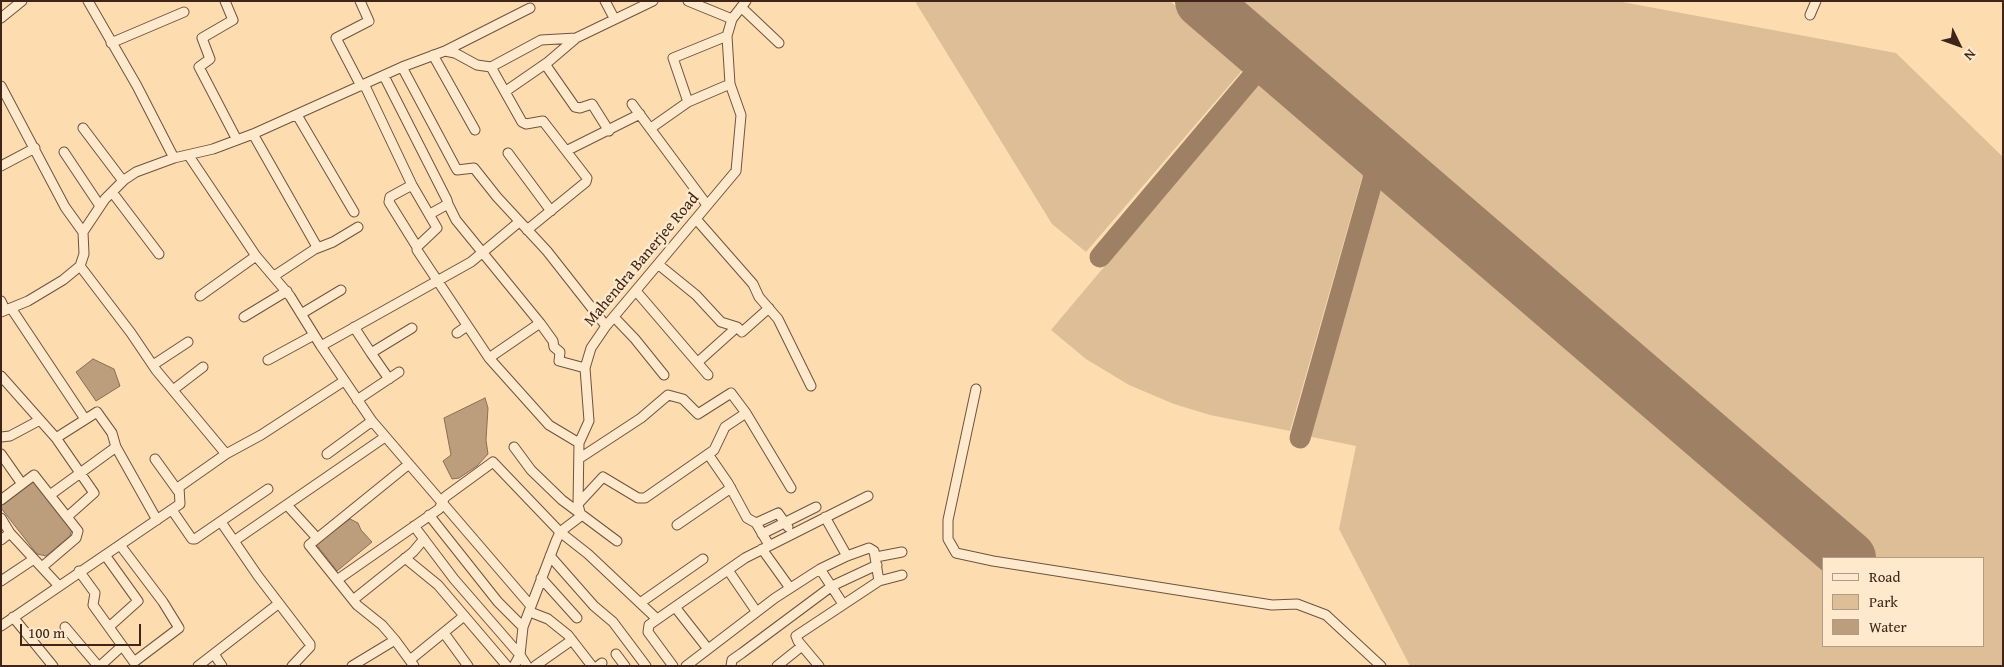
<!DOCTYPE html>
<style>
body{margin:0}
#map{position:relative;width:2004px;height:667px;overflow:hidden;background:#fdddb0;font-family:"Gentium Book Plus",serif}
canvas{display:block}
.frame{position:absolute;inset:0;border:2px solid #3f2519;pointer-events:none}
.legend{position:absolute;left:1822px;top:557px;width:162px;height:90px;box-sizing:border-box;background:#fee9cc;border:1px solid #b29b84;margin:0;padding:6px 9px;list-style:none;font-size:15px;color:#3f2519}
.legend li{display:flex;align-items:center;gap:10px;height:25px}
.legend b{width:25px;border:1px solid #b29b84}
.north{position:absolute;left:1934px;top:20px;width:50px;height:50px;-webkit-text-stroke:4px #fee9cc;paint-order:stroke;rotate:132deg;font-size:14px;font-weight:700;line-height:20px;text-align:center;color:#3f2519}
.north::after{content:'';display:block;margin:auto;width:18px;height:22px;background:#3f2519;clip-path:polygon(50% 0,100% 100%,50% 72%,0 100%)}
.scale{position:absolute;left:20px;top:624px;width:121px;height:22px;box-sizing:border-box;border:2px solid #3f2519;border-top:0;padding-left:6px;font-size:15px;line-height:18px;white-space:nowrap;color:#3f2519;-webkit-text-stroke:4px #fee9cc;paint-order:stroke}
</style>
<div id="map">
<canvas width="2004" height="667"></canvas>
<div class="frame"></div>
<ul class="legend">
<li><b style="height:6px;background:#fee9cc"></b>Road</li>
<li><b style="height:14px;background:#ddbe96"></b>Park</li>
<li><b style="height:14px;background:#bc9e7d"></b>Water</li>
</ul>
<div class="north">N</div>
<div class="scale">100 m</div>
</div>
<script>
const c = document.querySelector('canvas').getContext('2d');
c.lineJoin = 'round';
function fillPath(path, color) { c.fillStyle = color; c.fill(path, 'evenodd'); }
const shape = rows => new Path2D(rows.map(r => 'M' + r).join(''));
function strokePath(path, color, width, dash) { c.strokeStyle = color; c.lineWidth = width; c.lineCap = dash ? 'butt' : 'round'; c.setLineDash(dash || []); c.stroke(path); }
function label(font, color, halo, rows, align = 'center') {
  c.font = font + ' "Gentium Book Plus",serif'; c.lineWidth = 5; c.setLineDash([]); c.textBaseline = 'middle'; c.strokeStyle = halo; c.fillStyle = color; for (const [text, x, y, turn = 0] of rows) {
    c.save(); c.translate(x, y); c.rotate((+turn || 0) * Math.PI / 180); c.textAlign = isNaN(turn) ? turn : align; if (halo) c.strokeText(text, 0, 0); c.fillText(text, 0, 0); c.restore();
  }
}
fillPath(shape([
 [917,1,1170,1,1246,66,1086,252,1052,224,916,3],
 [1222,1,1617,1,1896,53,2003,157,2003,666,1410,666,1339,529,1356,446,1307,436,1382,182,1823,559,1823,646,1983,646,1983,558,1876,558],
 [1262,79,1365,167,1290,431,1210,415,1174,404,1129,385,1086,359,1051,330]
]), '#ddbe96');
const water = shape([
 [93,359,114,369,120,386,96,401,76,372,93,359],
 [485,398,488,408,486,440,488,454,477,466,459,478,452,479,443,461,451,455,444,418,485,398],
 [32,479,72,529,70,536,46,556,37,554,1,508,1,501,32,479],
 [350,519,358,523,361,530,372,542,337,571,316,544,350,519]
]);
fillPath(water, '#bc9e7d');
strokePath(water, '#8a6e55', 1);
strokePath(shape([
 [1367,142,1374,159,1373,179],
 [1100,257,1268,58],
 [1300,438,1373,179,1376,175,1397,167]
]), '#9e8164', 21);
strokePath(shape([
 [1202,1,1849,558]
]), '#9e8164', 54);
const minor = shape([
 [88,1,137,86,174,158],
 [225,1,233,20,202,38,210,59,199,67,237,140],
 [360,1,369,21,336,38,361,86],
 [605,1,614,18],
 [688,1,732,19],
 [741,7,779,43],
 [1810,15,1816,1],
 [1,18,22,1],
 [111,43,184,12],
 [445,51,530,8],
 [433,55,475,130],
 [545,64,575,107,580,108,592,104,609,131],
 [402,67,457,170,474,168,497,197,547,251,606,326],
 [491,67,522,122,526,124,543,121,587,178,586,182,527,230],
 [384,76,447,200,448,204,430,214],
 [1,86,65,207,83,232],
 [365,86,412,185,437,228,417,247,417,250,489,358,549,425,579,443],
 [506,91,548,62,575,39],
 [688,102,673,58,727,36],
 [632,104,707,205],
 [297,115,354,212],
 [83,128,123,181],
 [651,128,688,102,730,84],
 [253,134,316,245,315,249,274,276],
 [568,150,640,114],
 [64,152,100,206],
 [508,153,551,211],
 [189,156,256,256,290,296,321,346,372,421,531,606],
 [1,166,35,148],
 [412,185,390,197,389,202,417,247],
 [112,192,159,254],
 [448,204,456,220,540,323,489,358],
 [696,219,753,284,759,297,778,319,811,386],
 [315,249,333,242,358,227],
 [659,265,696,295,721,322,737,327,742,332,769,308],
 [80,266,131,333,156,370,226,454],
 [636,291,708,375],
 [200,296,256,256],
 [1,301,5,310],
 [11,308,85,419],
 [1,312,28,301,63,280,80,266,84,254,83,232,105,199,124,180,136,172,174,158,213,149,253,134,402,67,445,51,455,53,477,65,491,67,541,40,576,38,653,1],
 [301,314,341,290],
 [244,317,287,291],
 [614,317,635,339,664,375],
 [540,323,553,341,554,347,560,352,559,361,585,368],
 [354,327,371,353],
 [457,333,467,326],
 [321,346,471,262,519,222],
 [268,360,314,335],
 [698,362,737,327],
 [153,365,188,342],
 [1,376,56,438,97,412,112,433,116,447,157,520],
 [389,379,371,353,412,328],
 [976,389,948,520,948,539,956,553,993,561,1272,605,1297,604,1326,615,1381,666],
 [173,390,203,367],
 [357,400,399,372],
 [746,413,791,488],
 [1,437,10,436,40,420],
 [56,438,94,493,67,517],
 [514,447,531,470,562,500,617,541],
 [1,454,22,484],
 [327,454,372,421],
 [708,454,728,483,747,518,756,523,769,545],
 [155,459,178,491],
 [50,495,116,447],
 [1,500,34,475,78,531,76,538,42,567],
 [578,504,603,477,638,498,645,498,714,450,725,427,746,413,731,393,698,414,683,399,668,395,641,418,580,458],
 [287,505,317,538],
 [172,510,192,539,195,539,268,489],
 [429,515,498,602,523,627],
 [825,517,847,556],
 [1,518,10,533,59,586],
 [221,522,258,576,310,644,310,647,292,666],
 [756,523,778,513,788,527],
 [677,525,731,488],
 [414,526,454,579,520,655,527,666],
 [762,534,816,507],
 [1,540,10,533],
 [234,541,385,437],
 [762,549,790,588],
 [105,555,138,601,109,627],
 [550,556,594,606,613,622,646,666],
 [876,557,902,552],
 [405,558,438,585,507,666],
 [820,569,843,604],
 [728,570,756,611],
 [79,571,95,593,93,605,134,662,179,628,163,602,120,545],
 [541,578,577,618],
 [337,580,439,509,445,497,493,462,560,532,588,554,657,619],
 [1,581,34,559],
 [353,600,413,552,424,539],
 [640,603,703,559],
 [675,607,708,649],
 [530,612,548,619,568,635,592,666],
 [13,617,53,666],
 [1,626,180,504,179,487,226,454,261,435,344,381],
 [65,627,98,666],
 [444,633,468,666],
 [395,640,382,625,357,605,309,545,409,464],
 [214,654,222,666],
 [616,654,625,666],
 [410,660,464,616],
 [100,666,122,646],
 [198,666,278,604],
 [352,666,395,640,414,666],
 [514,666,520,655,523,627,556,541,560,532,581,516,578,505,579,443,589,421,585,368,591,348,606,326,736,171,741,115,730,84,727,36,732,19,746,1],
 [535,666,572,640],
 [598,666,602,663],
 [673,666,648,632,649,625,745,558,868,496],
 [686,666,775,598,820,569,847,556,869,548,874,551,879,581],
 [731,666,732,660,742,653,832,586,877,565],
 [777,666,802,646],
 [819,666,798,641,796,636,879,581,902,575]
]);
strokePath(minor, '#6e533f', 11);
strokePath(minor, '#fee9cc', 9);
label('16px', '#3f2519', '#fee9cc', [
 ["Mahendra Banerjee Road",642,260,-50]
]);
</script>
